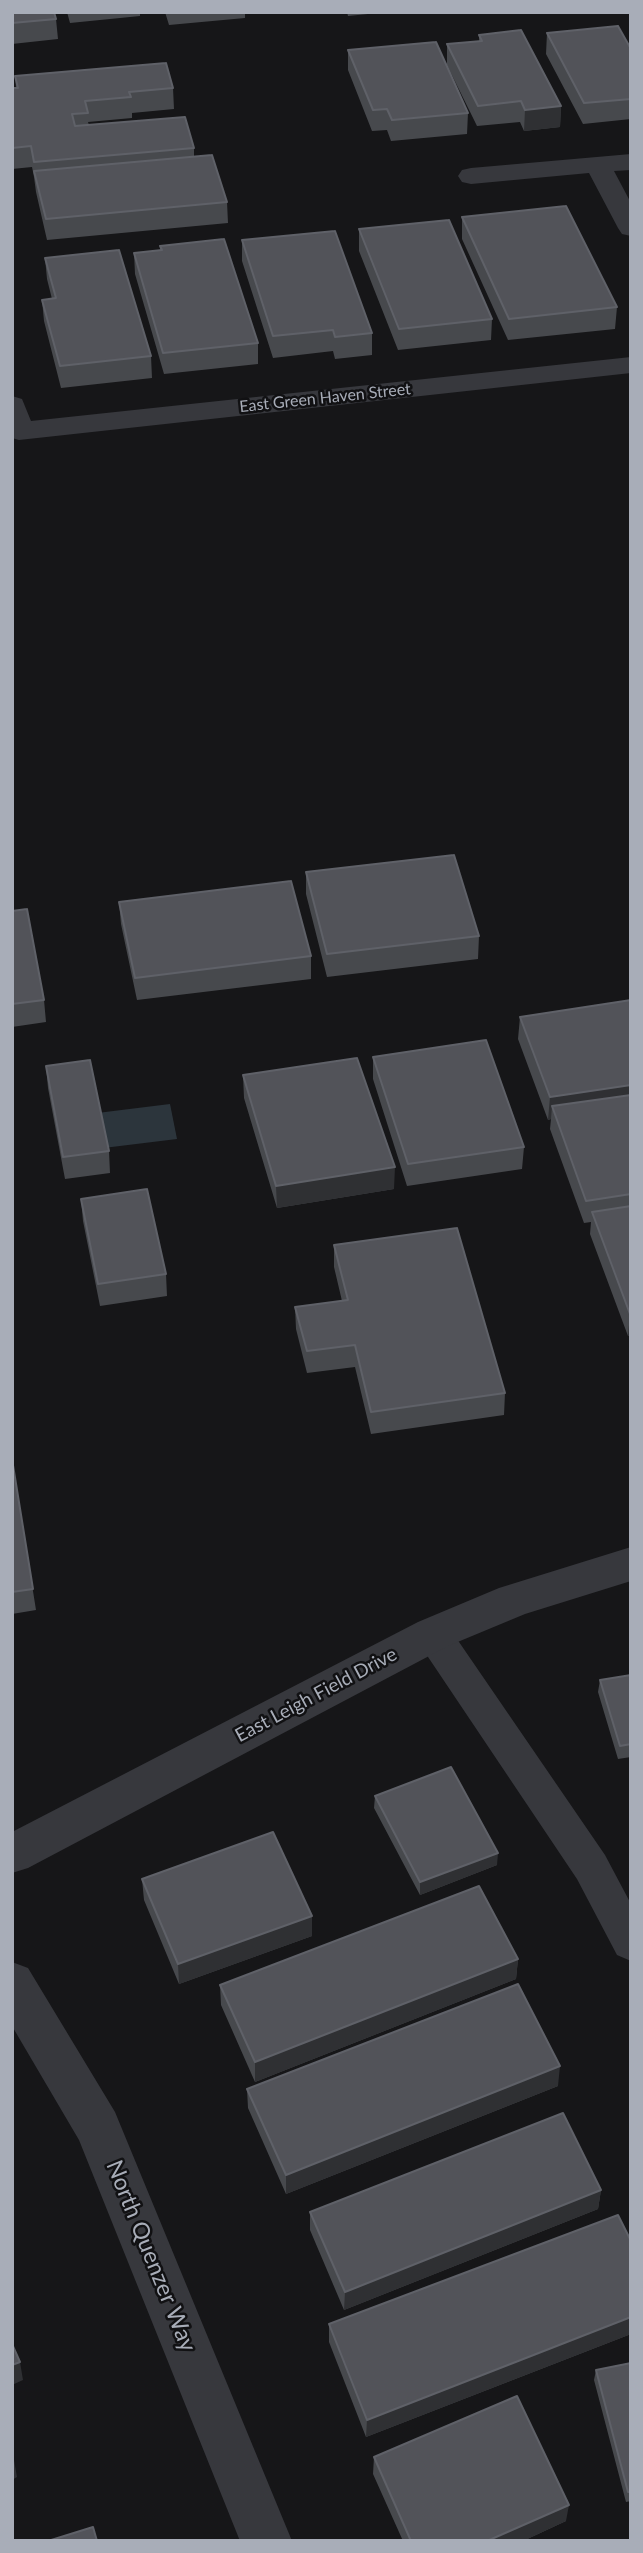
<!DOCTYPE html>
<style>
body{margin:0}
#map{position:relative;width:643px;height:2553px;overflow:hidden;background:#161618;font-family:Lato,sans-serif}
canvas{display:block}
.frame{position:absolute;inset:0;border:14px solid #a8adb8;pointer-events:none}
</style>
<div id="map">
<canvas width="643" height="2553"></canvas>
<div class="frame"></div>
</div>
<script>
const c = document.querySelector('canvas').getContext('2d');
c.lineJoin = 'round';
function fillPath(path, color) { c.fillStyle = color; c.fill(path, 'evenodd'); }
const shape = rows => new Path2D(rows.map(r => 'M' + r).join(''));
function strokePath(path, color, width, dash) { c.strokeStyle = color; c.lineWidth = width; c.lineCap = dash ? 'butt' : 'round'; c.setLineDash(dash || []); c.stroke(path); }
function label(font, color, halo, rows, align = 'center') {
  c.font = font + ' Lato,sans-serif'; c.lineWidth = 5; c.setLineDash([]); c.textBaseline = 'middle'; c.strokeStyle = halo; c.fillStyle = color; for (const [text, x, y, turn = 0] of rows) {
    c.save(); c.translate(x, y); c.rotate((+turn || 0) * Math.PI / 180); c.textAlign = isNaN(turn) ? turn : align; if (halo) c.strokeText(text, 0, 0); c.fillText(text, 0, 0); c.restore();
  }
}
fillPath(shape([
 [170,1104,177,1139,79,1151,73,1116]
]), '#2c353c');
fillPath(shape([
 [433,1619,446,1623,605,1855,631,1904,631,1961,617,1955,577,1879,420,1645,415,1634,420,1623,433,1619]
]), '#37383d');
fillPath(shape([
 [631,154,631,170,614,171,631,203,631,236,622,234,618,228,589,173,471,184,462,182,458,176,462,170,471,168,631,154],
 [631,357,631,373,19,440,12,438,12,396,22,399,31,421,631,357],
 [631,1547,631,1581,525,1614,448,1646,28,1868,12,1873,12,1832,418,1622,499,1588,631,1547],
 [12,1962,28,1968,115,2112,292,2541,240,2541,79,2140,12,2026,12,1962]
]), '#37383d');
fillPath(shape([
 [12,12,56,19,58,39,12,44],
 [67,12,140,12,140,16,70,23],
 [165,12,245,12,245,18,169,25],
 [258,12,281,12,259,14],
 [347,12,388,12,348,16],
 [547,33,631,49,631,119,583,124,546,54],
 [479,35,561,106,560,127,524,131,520,122,477,126,447,65,447,44,479,41],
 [348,50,468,113,467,134,391,141,387,130,372,131,348,70],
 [15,76,173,88,174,109,132,113,132,118,88,122,89,125,194,148,194,156,227,202,228,223,47,240,36,192,34,177,32,167,12,169,12,88,16,88],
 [462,217,617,307,615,329,508,340,462,239],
 [359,229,492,319,491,340,398,350,359,251],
 [242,240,372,333,372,355,335,359,333,351,273,358,242,261],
 [160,246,258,343,258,364,164,374,135,274,134,253,160,250],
 [45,258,151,356,152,378,61,388,44,321,42,300,52,299,47,279],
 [306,872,479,936,478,959,327,977,306,894],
 [119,902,311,956,311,979,137,1000,121,924],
 [12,911,44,1000,46,1022,12,1027],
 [631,1000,631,1335,628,1336,590,1234,591,1222,584,1223,550,1129,551,1119,548,1120,518,1039,520,1017],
 [373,1057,524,1147,522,1169,407,1186,373,1079],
 [46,1066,109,1151,110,1173,65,1179,48,1088],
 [243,1075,394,1189,277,1208,244,1098],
 [81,1199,166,1274,167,1296,100,1306,83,1221],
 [334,1245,505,1393,504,1415,371,1434,355,1367,307,1373,296,1329,295,1307,342,1301,334,1267],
 [12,1459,36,1610,12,1614],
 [631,1675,631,1757,618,1759,598,1692,600,1680],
 [375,1796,497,1865,420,1895,374,1808],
 [142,1879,312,1936,179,1984,144,1900],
 [518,1959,516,1979,255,2082,221,2005,220,1985],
 [558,2086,286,2194,248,2108,247,2089],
 [601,2190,598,2209,344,2310,310,2230,310,2212],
 [631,2241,631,2334,366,2437,329,2342,329,2324],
 [631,2363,631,2501,626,2502,594,2380,596,2370],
 [374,2457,566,2521,523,2541,403,2541,373,2474]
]), '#47494d');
fillPath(shape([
 [561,106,560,127,524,131,525,110],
 [631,1085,631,1107,552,1106,551,1119,548,1120,550,1097],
 [395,1167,394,1189,277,1208,276,1186],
 [631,1313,631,1335,628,1336,630,1314],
 [498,1853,497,1865,420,1895,420,1882],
 [312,1916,312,1936,179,1984,178,1964],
 [518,1959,516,1979,255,2082,255,2062],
 [560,2066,558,2086,286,2194,286,2175],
 [601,2190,598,2209,344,2310,345,2292],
 [631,2317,631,2334,366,2437,367,2420],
 [20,2362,23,2380,12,2385,12,2365],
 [14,2460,17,2477,12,2480,12,2461],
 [569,2505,566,2521,523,2541,487,2541]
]), '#2f3033');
const building = shape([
 [12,12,54,12,56,19,12,23,12,12],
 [618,26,631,49,631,99,584,103,547,33,618,26],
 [521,30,561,106,525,110,521,101,478,106,447,44,482,41,479,35,521,30],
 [436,42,468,113,392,120,387,109,373,110,348,50,436,42],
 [166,63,173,88,129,92,131,97,85,101,88,113,72,114,75,126,185,117,194,148,34,162,31,146,12,148,12,88,18,88,15,76,166,63],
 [212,155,227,202,46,219,34,171,212,155],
 [566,206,617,307,509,319,462,217,566,206],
 [449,220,492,319,399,329,359,229,449,220],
 [335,231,372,333,335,337,333,330,273,336,242,240,335,231],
 [224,239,258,343,163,353,134,253,162,250,160,246,224,239],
 [119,250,151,356,60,366,42,300,56,298,45,258,119,250],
 [454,855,479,936,327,954,306,872,454,855],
 [291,881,311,956,135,978,119,902,291,881],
 [27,909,44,1000,12,1004,12,911,27,909],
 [631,1000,631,1085,550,1097,520,1017,631,1000],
 [486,1040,524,1147,408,1164,373,1057,486,1040],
 [357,1058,395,1167,276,1186,243,1075,357,1058],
 [90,1060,109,1151,63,1157,46,1066,90,1060],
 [631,1095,631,1194,586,1201,552,1106,631,1095],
 [147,1189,166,1274,98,1284,81,1199,147,1189],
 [631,1206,631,1313,630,1314,592,1212,631,1206],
 [457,1228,505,1393,371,1412,355,1345,307,1351,295,1307,348,1300,334,1245,457,1228],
 [12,1459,33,1589,12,1592,12,1459],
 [631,1675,631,1744,620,1746,600,1680,631,1675],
 [451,1767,498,1853,420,1882,375,1796,451,1767],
 [273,1832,312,1916,178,1964,142,1879,273,1832],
 [479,1886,518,1959,255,2062,220,1985,479,1886],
 [518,1984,560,2066,286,2175,247,2089,518,1984],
 [563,2113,601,2190,345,2292,310,2212,563,2113],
 [618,2215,631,2241,631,2317,367,2420,329,2324,618,2215],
 [12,2344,20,2362,12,2365,12,2344],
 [631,2363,631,2492,628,2492,596,2370,631,2363],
 [517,2396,569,2505,487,2541,411,2541,374,2457,517,2396],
 [93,2527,97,2541,48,2541,93,2527]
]);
fillPath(building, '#525359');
strokePath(building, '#5f6168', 2);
label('16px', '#a8adb8', '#111113', [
 ["East Green Haven Street",325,398,-6]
]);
label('19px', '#a8adb8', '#111113', [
 ["East Leigh Field Drive",316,1695,-28]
]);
label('23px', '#a8adb8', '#111113', [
 ["North Quenzer Way",151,2256,68]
]);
</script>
